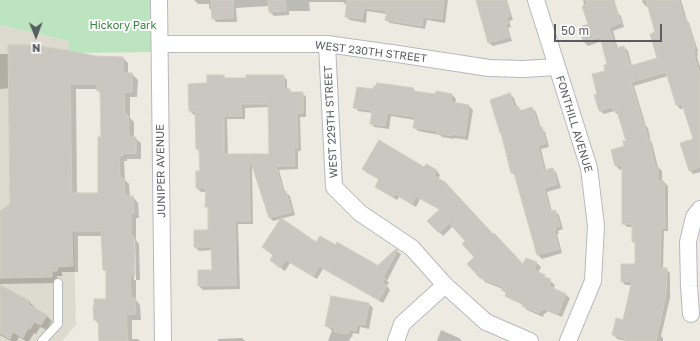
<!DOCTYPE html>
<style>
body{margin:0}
#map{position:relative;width:700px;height:341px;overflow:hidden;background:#edebe1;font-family:"Golos Text",sans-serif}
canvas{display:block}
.north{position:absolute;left:16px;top:16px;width:40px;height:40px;-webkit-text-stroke:3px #fff;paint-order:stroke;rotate:179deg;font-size:11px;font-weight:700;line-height:16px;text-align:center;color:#595d62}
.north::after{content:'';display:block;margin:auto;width:14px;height:18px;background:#595d62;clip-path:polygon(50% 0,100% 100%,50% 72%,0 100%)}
.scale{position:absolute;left:554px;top:24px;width:108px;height:18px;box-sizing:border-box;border:2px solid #595d62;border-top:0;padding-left:5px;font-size:12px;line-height:14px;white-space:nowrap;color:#595d62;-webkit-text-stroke:3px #fff;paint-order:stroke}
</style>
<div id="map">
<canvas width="700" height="341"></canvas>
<div class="north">N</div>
<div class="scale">50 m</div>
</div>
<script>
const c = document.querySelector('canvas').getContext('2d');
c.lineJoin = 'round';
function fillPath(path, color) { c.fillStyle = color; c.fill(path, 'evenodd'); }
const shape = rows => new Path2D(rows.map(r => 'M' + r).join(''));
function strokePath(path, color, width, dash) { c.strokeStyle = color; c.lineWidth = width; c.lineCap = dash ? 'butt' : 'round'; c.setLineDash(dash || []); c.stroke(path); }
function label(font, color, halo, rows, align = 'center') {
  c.font = font + ' "Golos Text",sans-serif'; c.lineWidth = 4; c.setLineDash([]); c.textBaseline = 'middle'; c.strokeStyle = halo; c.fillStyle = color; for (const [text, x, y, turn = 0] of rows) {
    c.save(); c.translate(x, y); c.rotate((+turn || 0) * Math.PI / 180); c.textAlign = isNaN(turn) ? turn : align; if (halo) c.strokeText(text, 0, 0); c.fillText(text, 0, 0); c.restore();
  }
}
fillPath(shape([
 [0,25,69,41,76,325,62,341,0,341]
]), '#dddacf');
fillPath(shape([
 [0,0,158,0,159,52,69,53,69,41,0,25]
]), '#bce5bf');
fillPath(shape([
 [194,0,448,0,445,23,427,20,425,29,390,23,386,20,387,14,367,11,366,23,350,20,346,17,347,6,343,2,309,2,310,11,289,11,289,15,274,16,270,12,270,6,236,8,237,22,216,22,213,18,212,11,209,8,209,4,198,4],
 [477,0,507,0,513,20,509,21,511,27,508,28,512,41,493,46,489,43],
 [583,0,610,0,617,12,621,16,624,27,613,31,618,49,624,47,628,51,632,66,659,59,656,33,649,6,647,7,643,3,642,0,681,0,687,20,689,23,698,51,697,52,698,55,697,56,700,67,700,172,693,174,689,170,694,140,685,108,680,109,677,105,668,76,634,86,646,126,648,128,651,142,652,143,658,167,662,171,662,182,664,182,668,186,668,231,664,231,663,269,666,269,670,273,670,298,661,336,663,338,663,341,627,341,617,339,614,335,624,321,632,285,625,285,622,281,636,265,636,245,633,241,633,227,627,227,623,223,623,169,620,170,616,166,612,150,626,147,627,141,619,116,614,111,604,114,600,111,599,95,608,65,602,41,588,46,584,42,580,28,589,25],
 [72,53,96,57,123,58,128,63,128,74,132,74,138,80,137,97,130,97,130,118,134,122,134,138,135,138,141,143,141,159,127,159,127,161,124,161,125,180,129,184,130,197,133,197,138,203,139,218,136,218,136,240,139,244,140,280,136,280,136,300,140,305,141,320,132,320,132,339,138,339,140,341,100,341,100,325,95,320,108,300,107,273,104,270,102,236,78,236,78,272,62,272,62,276,57,276,57,283,0,284,0,212,11,204,10,88,0,89,0,54],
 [76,89,98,89,98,90,101,94,102,138,99,194,77,194],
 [133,237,135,239,136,280,134,280],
 [223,76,227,79,283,76,287,80,287,90,289,90,292,93,302,93,306,97,306,117,300,117,301,151,298,151,298,169,279,170,285,192,290,196,295,215,273,221,269,217,252,166,253,224,238,224,240,289,203,290,199,286,213,271,212,250,199,251,195,247,209,231,209,209,206,206,207,192,201,192,197,188,201,172,200,152,197,149,196,115,194,115,190,111,208,84],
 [269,107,270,155,228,155,227,119,245,119,245,108],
 [413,89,417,93,452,95,456,99,455,104,469,106,473,110,468,140,454,138,454,139,442,137,440,135,418,131,414,127,415,120,391,116,389,129,374,127,371,123,372,113,358,111,355,107,374,90],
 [510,94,514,98,517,107,518,107,522,111,532,108,536,112,541,128,545,132,549,147,541,149,546,170,552,169,556,172,561,188,547,192,552,212,555,211,559,215,563,229,558,231,559,234,557,234,562,253,542,259,538,255,516,177,512,173,502,134,501,133],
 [426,165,437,171,440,175,438,180,524,266,527,259,537,263,541,267,538,273,544,276,554,284,554,285,555,286,553,289,566,295,570,298,562,317,547,311,546,314,544,313,543,317,527,310,523,306,524,305,510,299,506,296,507,294,503,290,503,289,485,282,481,277,476,257,466,241,453,226,443,236,429,221,440,210,420,199,416,207,399,197,397,200,380,190,376,187,380,180,367,173,363,169,424,168],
 [317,244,377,267,397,251,401,254,387,281,389,283,387,286,390,290,383,303,323,269,317,279,290,263,285,271,275,264,271,260,274,256,263,247],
 [0,286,29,302,35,307,34,309,46,315,52,321,47,330,40,327,36,334,34,333,29,341,26,341,19,337,17,341,11,341,0,335],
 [332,297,369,304,373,308,369,329,360,327,359,334,353,333,352,338,351,337,349,341,328,341,332,330,330,329,326,325],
 [441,330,459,338,462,341,437,341],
 [242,338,245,341,218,341,218,339]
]), '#0003');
const building = shape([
 [211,0,233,0,233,18,212,19,211,0],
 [268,0,285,0,286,11,269,12,268,0],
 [347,0,444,0,442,19,423,17,422,26,385,20,387,11,364,8,362,19,345,17,347,0],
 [476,0,506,0,510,16,506,17,508,24,505,24,509,37,488,43,476,0],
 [586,0,614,0,621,23,609,27,616,48,624,46,630,66,657,58,650,34,655,32,646,0,679,0,684,18,686,18,695,47,694,48,695,52,693,52,700,75,700,167,689,171,680,143,693,139,682,104,676,105,666,72,631,82,643,123,644,123,648,138,649,138,655,166,658,166,658,181,664,181,665,228,661,228,660,268,667,268,666,294,656,341,626,341,626,339,612,335,616,318,623,320,632,281,621,282,621,264,635,264,635,242,632,242,632,224,622,224,622,165,615,166,611,150,624,146,623,141,626,141,617,111,614,112,612,107,599,111,594,95,597,94,592,74,605,71,604,65,607,64,600,37,583,42,579,27,588,24,582,6,587,4,586,0],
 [8,45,34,45,63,50,70,50,70,51,96,56,123,57,123,73,132,73,132,92,124,92,125,115,128,115,129,137,136,137,136,153,122,154,122,156,119,156,120,178,124,178,125,196,133,196,134,213,131,213,131,236,133,236,133,237,134,237,135,275,130,275,131,298,135,298,136,314,126,315,128,341,99,341,98,320,94,320,93,307,94,307,94,299,106,299,106,270,103,270,101,231,72,231,73,266,57,267,57,271,52,271,52,277,0,278,0,211,10,204,8,45],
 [70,84,97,84,97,91,100,91,101,137,98,137,98,193,72,193,70,84],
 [207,75,224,75,224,78,246,78,246,75,284,75,284,89,290,89,290,92,303,92,303,113,297,113,298,148,294,148,295,166,276,166,283,191,286,191,292,212,269,218,249,156,250,221,235,221,236,285,198,286,198,270,212,270,211,247,194,247,194,230,208,230,208,207,205,207,206,188,196,188,196,171,200,171,199,149,196,149,195,111,189,111,188,84,207,83,207,75],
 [241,104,268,104,269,154,224,154,224,116,242,116,241,104],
 [377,83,414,88,413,91,435,94,436,91,452,94,451,102,469,105,465,136,451,134,451,136,437,133,437,131,413,128,415,117,387,113,385,126,370,124,372,110,353,108,357,87,373,89,374,86,376,86,377,83],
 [510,93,514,107,518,106,520,111,532,107,539,128,542,127,546,143,538,146,544,170,553,168,557,184,544,188,550,211,555,210,560,226,555,227,556,230,554,231,559,249,537,255,514,173,511,173,501,133,500,133,490,100,510,93],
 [379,140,424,167,426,164,437,170,434,176,445,182,493,234,494,233,523,264,526,258,537,262,534,270,545,275,544,277,551,279,550,281,551,282,549,286,566,294,558,314,544,308,542,311,540,310,539,313,522,306,523,304,505,296,506,292,501,290,503,287,480,278,467,264,474,257,462,244,465,241,449,223,439,233,427,221,440,209,416,196,412,204,395,194,393,197,375,187,379,179,362,169,379,140],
 [281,218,316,242,320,236,336,245,337,242,377,265,376,267,396,249,398,250,383,277,385,278,383,283,387,285,379,300,319,266,313,276,286,260,280,268,270,260,273,255,262,247,281,218],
 [0,285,30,301,28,304,47,315,41,325,34,322,30,329,28,328,23,338,13,332,10,339,0,333,0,285],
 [331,296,369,303,365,325,357,324,356,331,349,329,348,334,334,332,335,328,325,326,331,296]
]);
fillPath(building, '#c9c7c0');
strokePath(building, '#d1cdbf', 1);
const service = shape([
 [42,341,58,324,58,283]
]);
const minor = shape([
 [159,0,163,341],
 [536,0,589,168,596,226,593,281,568,341],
 [160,44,327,44,398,54,489,68,523,69,557,67],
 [327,44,334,187,360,213,412,248,445,285,486,322,530,341],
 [691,314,689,286,688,242,694,217,700,209],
 [396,341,402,324,445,285]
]);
strokePath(service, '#b6b9be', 10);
strokePath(minor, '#b6b9be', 18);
strokePath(service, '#fff', 8);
strokePath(minor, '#fff', 16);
label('11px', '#34863d', '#fff', [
 ["Hickory Park",123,26]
]);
label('11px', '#595d62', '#fff', [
 ["WEST 230TH STREET",371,52,7],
 ["WEST 229TH STREET",331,122,-93],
 ["FONTHILL AVENUE",574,124,73],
 ["JUNIPER AVENUE",161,171,-91]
]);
</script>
